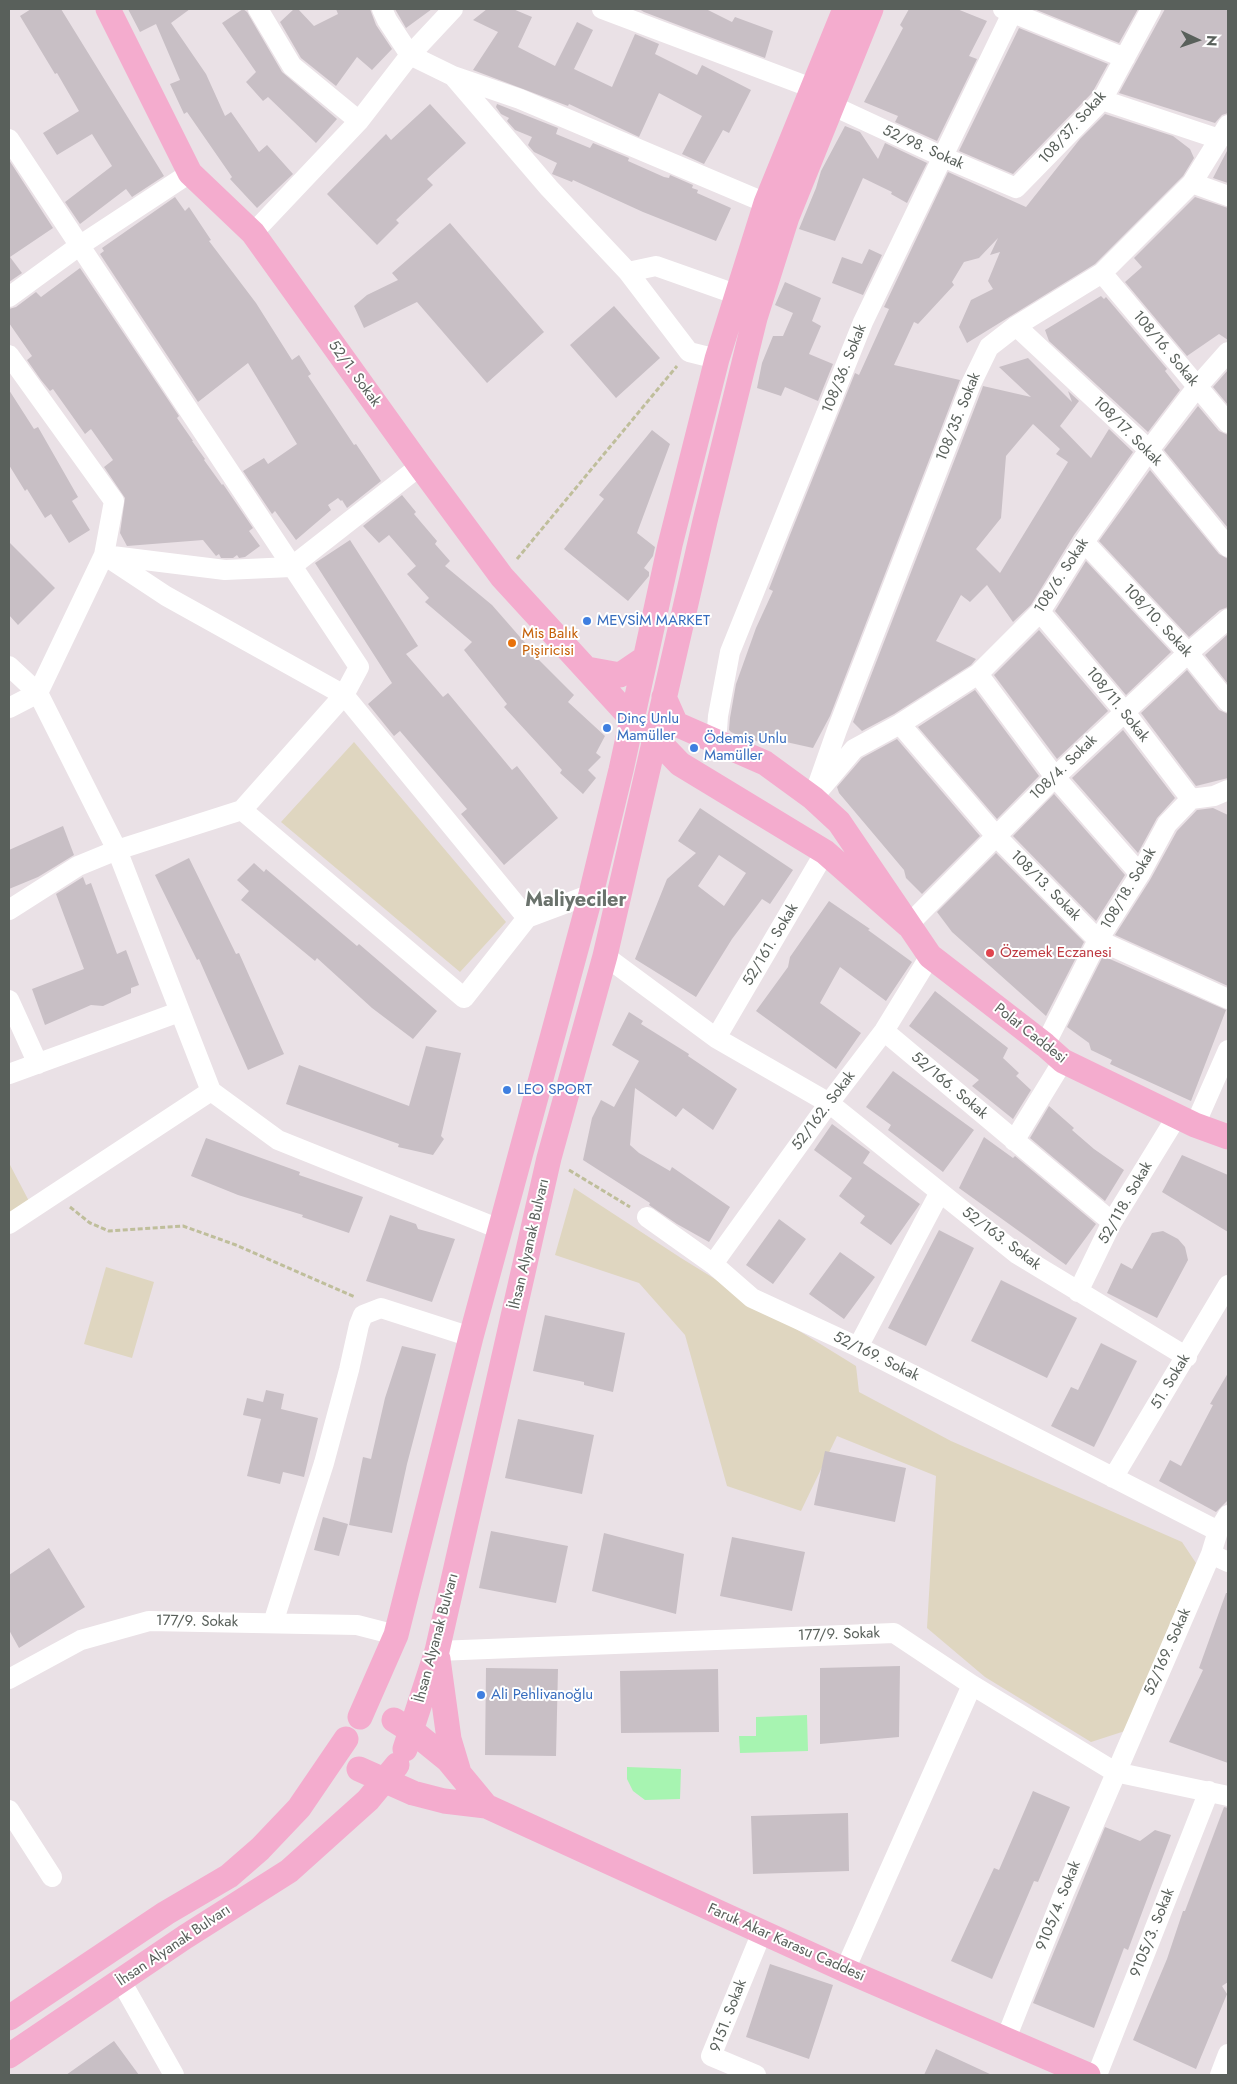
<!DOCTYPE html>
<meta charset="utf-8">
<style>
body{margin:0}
#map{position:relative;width:1237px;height:2084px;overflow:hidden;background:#eae1e6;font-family:Jost,sans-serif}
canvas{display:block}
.frame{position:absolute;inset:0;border:10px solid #59605b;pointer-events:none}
.north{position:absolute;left:1172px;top:15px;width:50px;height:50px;-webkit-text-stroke:4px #fff;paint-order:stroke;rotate:93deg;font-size:14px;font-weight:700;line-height:20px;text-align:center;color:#59605b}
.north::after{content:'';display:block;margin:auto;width:18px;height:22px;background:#59605b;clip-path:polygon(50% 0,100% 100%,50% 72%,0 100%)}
</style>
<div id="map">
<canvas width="1237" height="2084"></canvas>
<div class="frame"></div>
<div class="north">N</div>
</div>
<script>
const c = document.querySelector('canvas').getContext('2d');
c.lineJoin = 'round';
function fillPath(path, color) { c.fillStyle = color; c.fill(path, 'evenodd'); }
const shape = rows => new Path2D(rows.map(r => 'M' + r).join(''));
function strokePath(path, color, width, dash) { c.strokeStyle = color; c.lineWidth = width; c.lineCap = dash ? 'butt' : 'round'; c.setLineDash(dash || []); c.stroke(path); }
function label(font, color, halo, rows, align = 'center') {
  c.font = font + ' Jost,sans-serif'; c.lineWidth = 4; c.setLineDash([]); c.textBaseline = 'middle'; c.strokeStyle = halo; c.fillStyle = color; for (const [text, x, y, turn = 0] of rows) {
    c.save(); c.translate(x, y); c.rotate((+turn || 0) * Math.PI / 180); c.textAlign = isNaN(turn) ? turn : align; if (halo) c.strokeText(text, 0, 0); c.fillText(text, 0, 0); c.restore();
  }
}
fillPath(shape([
 [354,742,506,922,460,972,281,822],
 [9,1163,30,1203,9,1214],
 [574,1188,681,1258,856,1366,859,1392,951,1441,1182,1542,1196,1563,1125,1731,1091,1742,985,1677,927,1628,936,1476,837,1436,801,1511,727,1486,685,1335,639,1283,555,1255],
 [106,1267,154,1282,132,1358,84,1344]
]), '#dfd6c0');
fillPath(shape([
 [807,1715,808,1751,740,1753,739,1736,756,1736,756,1717],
 [627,1767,681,1769,680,1799,645,1800,633,1791,627,1779]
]), '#a7f4b1');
fillPath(shape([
 [31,9,61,9,164,176,132,197,126,189,80,224,65,202,112,166,92,134,57,155,43,133,79,111,57,73,55,74,20,16],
 [128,9,190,9,171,23,206,74,225,116,231,112,259,152,267,145,293,174,257,208,230,179,232,177,187,112,184,114,170,84,180,80,156,24,140,32],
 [243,9,247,12,282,72,337,119,316,143,268,97,263,101,246,82,256,72,222,23],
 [294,9,298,9,314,26,338,14,336,9,370,9,376,25,392,49,372,70,357,57,336,86,301,58,280,22],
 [395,9,432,9,406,28],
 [487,9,513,9,532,17,518,47,555,66,577,22,593,30,574,69,612,87,635,34,659,44,655,54,697,75,702,65,751,90,729,133,723,130,704,164,682,154,702,116,659,93,639,137,569,104,568,106,473,70,498,32,473,20],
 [639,9,706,9,732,22,735,17,773,31,765,58,644,12],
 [909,9,957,9,987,21,969,56,977,59,937,141,895,122,898,116,864,102,903,28,900,25],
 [1034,9,1138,9,1119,43],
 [1165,9,1228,9,1228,113,1222,115,1215,123,1119,93],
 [1019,28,1108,64,1092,93,1013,174,959,151],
 [430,104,466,143,427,179,433,185,396,220,399,223,377,245,327,194,386,134,391,140],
 [497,104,558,128,556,134,590,148,593,143,629,158,628,161,664,177,669,178,670,175,693,185,692,188,698,190,697,193,731,208,716,241,643,212,573,180,572,182,552,174,557,163,534,152,528,145,532,137,515,130,507,121,509,118,501,114,496,107],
 [1105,114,1173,136,1190,149,1194,158,1183,176,1095,264,967,343,959,327,971,300,993,289,988,281,1000,252,990,255,998,238,979,258,964,262,952,282,954,285,918,324,914,322,894,365,960,380,830,716,813,748,777,740,776,744,748,740,731,732,729,730,730,718,736,684,756,628,773,591,769,589,790,535,855,373,859,375,889,309,884,307,948,172,1026,207,1080,139],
 [845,126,860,132,878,159,885,143,927,163,907,203,891,194,892,192,863,178,835,241,799,229,816,188,821,171],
 [1228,149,1228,183,1213,178],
 [9,160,53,228,10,257,22,273,9,282],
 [175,197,185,211,189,207,211,240,209,241,256,303,292,360,299,355,311,374,308,376,354,445,356,444,381,481,347,508,342,500,341,501,338,498,328,505,331,510,296,540,275,511,272,514,243,471,264,458,268,464,297,444,248,363,198,402,100,254,104,251,102,248],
 [1195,197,1228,208,1228,340,1219,334,1187,356,1125,282,1142,267,1134,258],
 [450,223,544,332,487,383,417,302,364,328,354,306,367,295,398,280,392,273],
 [869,249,882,255,863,295,832,283,842,257,862,264],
 [80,268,179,416,177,418,193,441,192,441,205,459,204,460,222,485,223,484,253,528,249,531,260,546,245,557,239,558,237,555,233,558,221,558,219,554,216,556,203,540,127,546,120,533,125,498,104,467,113,460,91,429,85,434,53,389,50,391,41,380,27,360,32,356,9,323,9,309,16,307,36,292,41,297],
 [785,282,821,298,812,321,821,326,809,354,833,364,818,401,785,387,781,396,757,388,762,363,773,336,783,336,793,313,775,305],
 [1101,296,1104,299,1106,297,1167,369,1165,371,1180,390,1148,432,1049,341,1045,330],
 [614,306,660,358,616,398,570,345],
 [1028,358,1072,402,1068,391,1079,401,1060,426,1091,458,1109,429,1133,452,1074,535,1031,605,1013,622,987,585,970,602,961,595,936,641,976,659,971,665,894,714,862,731,853,722,982,389,983,386,1031,397,999,367],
 [1033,424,1060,449,1056,454,1068,462,1000,573,976,549,1001,518,1006,456],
 [1228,370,1228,405,1213,387],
 [9,390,34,429,38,427,78,497,72,501,90,530,69,543,51,514,45,518,27,489,25,491,9,465],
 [1198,406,1219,431,1228,435,1228,528,1164,450],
 [652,430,670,444,637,533,655,547,653,556,644,568,649,572,649,576,628,601,564,549,604,499,599,495],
 [1150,470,1219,554,1228,559,1228,607,1220,610,1189,637,1099,541],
 [402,495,416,512,414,514,437,541,435,544,450,561,445,566,492,605,527,645,526,647,574,695,568,702,605,736,596,753,601,757,588,770,596,778,583,794,560,773,562,770,504,707,507,704,464,650,472,642,425,602,429,598,407,574,416,566,389,535,379,543,363,526],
 [350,540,418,646,406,654,443,697,448,693,512,770,517,766,558,818,504,865,461,814,467,809,400,731,394,736,368,704,392,683,315,563],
 [9,542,55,588,18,625,9,615],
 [1086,561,1171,652,1126,695,1055,611],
 [1039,630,1108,711,1057,759,994,675],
 [1228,634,1228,684,1205,655],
 [1187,670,1219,710,1228,714,1228,778,1196,786,1141,713],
 [975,690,1039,776,997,819,918,727],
 [1123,730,1175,798,1157,818,1138,853,1072,778],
 [897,739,980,836,922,894,906,878,904,870,839,793,837,787,862,758],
 [1054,794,1125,875,1096,921,1013,836],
 [700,808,793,870,770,904,762,899,732,939,696,997,635,959,667,879,696,853,678,841],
 [719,855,746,873,724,906,698,886],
 [1213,808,1228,815,1228,986,1115,935,1150,880,1177,831,1197,810],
 [63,826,74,855,38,877,9,889,9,850],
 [996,853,1084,942,1046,1016,952,932,937,912],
 [189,858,236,954,239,953,284,1054,248,1070,199,959,197,960,155,875],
 [254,863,264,872,266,869,357,946,359,944,437,1011,413,1039,372,1008,317,958,315,961,241,900,249,891,237,880],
 [83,877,86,885,91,883,117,954,126,950,139,985,131,988,131,993,103,1006,91,1005,45,1025,32,989,84,969,56,894],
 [829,901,870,929,868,930,912,962,886,1001,840,967,820,1003,861,1033,836,1069,756,1011,788,967,790,957],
 [1103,956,1226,1010,1191,1101,1110,1064,1112,1060,1091,1050,1089,1043,1067,1027],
 [935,991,1008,1048,1003,1058,1019,1073,1016,1076,1031,1090,1013,1119,972,1086,979,1080,909,1026],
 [629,1012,643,1021,641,1024,689,1054,688,1056,737,1089,713,1130,683,1108,676,1117,635,1088,630,1145,639,1153,670,1171,672,1167,730,1207,709,1242,677,1224,649,1205,650,1203,583,1160,592,1118,601,1100,614,1107,639,1061,612,1045],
 [426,1046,461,1053,441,1136,444,1139,433,1155,398,1147,399,1144,286,1104,299,1065,409,1106],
 [893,1071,974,1130,943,1172,888,1130,891,1125,866,1107],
 [1049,1106,1074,1128,1072,1130,1094,1149,1124,1170,1105,1201,1030,1138],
 [832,1124,870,1152,863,1163,920,1204,891,1245,860,1223,865,1216,839,1196,852,1178,814,1150],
 [984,1137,1013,1158,1015,1156,1096,1224,1066,1265,959,1188],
 [206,1138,300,1172,299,1175,363,1197,349,1233,302,1217,303,1215,238,1195,191,1176],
 [1182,1155,1228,1175,1228,1232,1162,1192],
 [390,1215,416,1224,418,1229,455,1239,432,1302,366,1281],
 [779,1219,806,1239,773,1284,746,1265],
 [939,1230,974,1248,926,1346,888,1328],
 [1163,1231,1178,1239,1185,1247,1188,1260,1157,1318,1107,1293,1121,1263,1132,1269,1152,1233],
 [840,1252,875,1277,844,1319,809,1294],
 [1001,1280,1077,1318,1047,1378,971,1341],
 [545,1315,625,1333,613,1392,584,1385,584,1382,533,1371],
 [1101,1343,1137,1361,1094,1447,1051,1426,1071,1387,1078,1390],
 [402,1346,436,1354,407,1464,392,1533,349,1525,363,1457,371,1459,385,1398],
 [1228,1373,1228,1500,1216,1512,1159,1481,1170,1460,1181,1466,1213,1405,1210,1404],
 [266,1390,284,1394,281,1409,318,1418,304,1477,283,1472,280,1484,247,1476,261,1419,243,1415,247,1398,263,1402],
 [518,1419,594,1435,582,1494,505,1478],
 [825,1451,906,1468,895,1522,814,1505],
 [323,1517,348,1524,339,1556,314,1550],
 [491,1531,568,1546,556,1603,479,1588],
 [604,1533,684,1554,676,1614,592,1591],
 [732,1537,805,1552,792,1611,720,1596],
 [49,1548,85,1607,19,1648,9,1630,9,1575],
 [1226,1593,1228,1593,1228,1763,1169,1742,1203,1670,1199,1668],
 [900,1666,899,1737,820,1744,820,1668],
 [486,1668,558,1669,556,1756,485,1755],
 [718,1669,719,1732,621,1733,620,1671],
 [1033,1791,1070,1807,1038,1882,1034,1881,992,1979,951,1961,994,1868,999,1870],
 [1224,1807,1228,1808,1228,1982,1222,1986,1227,1994,1196,2069,1133,2040,1167,1959,1183,1911,1185,1911],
 [848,1813,849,1871,753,1874,751,1816],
 [1105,1827,1140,1841,1155,1830,1171,1835,1128,1950,1124,1948,1094,2028,1033,2003],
 [770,1964,833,1985,809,2059,746,2037],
 [114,2041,139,2075,66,2075],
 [936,2049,992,2075,924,2075]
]), '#c8bfc5');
strokePath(shape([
 [517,559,677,366],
 [569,1170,630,1207],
 [70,1207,90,1223,109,1231,183,1226,236,1245,355,1297]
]), '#bfbe9b', 3, [5, 2.5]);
strokePath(shape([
 [258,9,292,66,359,121],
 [382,9,387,20,410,55,453,76,520,99,766,203],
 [602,9,812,88],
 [1003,9,1125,58],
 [453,76,549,188,628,272,689,352,717,359],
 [1102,100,1219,139],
 [831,105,943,157,1016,188,1102,100,1151,9],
 [9,139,359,667,344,695,242,810,117,850,78,866,9,910],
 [1192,183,1228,196],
 [253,233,359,121,410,55,453,9],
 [628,272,656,266,738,295],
 [1102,273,1228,423],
 [9,297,79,246,190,173],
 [1016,326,1149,450,1228,547],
 [9,355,114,501,104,555,38,693,9,708],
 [420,466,291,567,225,570,104,555,166,596,344,695,527,918],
 [1084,542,1188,653,1228,702],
 [1040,612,1124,711,1191,799],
 [9,666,38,693,117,850,211,1091,278,1140,502,1230],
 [978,674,1055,777,1140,874],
 [900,724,996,836,1098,940,1228,999],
 [716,743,718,716,730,652,863,322,1014,9],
 [821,788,854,749,900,724,978,674,1040,612,1084,542,1149,450,1197,387,1228,352],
 [813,798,837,730,971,384,989,347,1016,326,1102,273,1192,183,1228,125],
 [242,810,464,998,527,918,591,894,617,902],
 [825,852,716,1038,829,1103,1017,1254,1187,1357],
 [908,925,1055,777,1188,653,1228,619],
 [605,956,716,1038],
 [9,1000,38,1064],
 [884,1031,1112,1222],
 [1045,1045,1098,940,1140,874,1167,824,1191,799,1214,796,1228,790],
 [9,1074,179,1012],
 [1195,1125,1228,1050],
 [1014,1141,1063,1061],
 [647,1217,713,1264,752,1298,858,1347,1218,1531],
 [9,1224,211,1091],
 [713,1264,829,1103,884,1031,930,956],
 [1078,1292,1112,1222,1177,1116],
 [858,1347,940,1192],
 [1113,1478,1228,1285],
 [1211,1554,1228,1562],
 [273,1623,324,1463,349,1370,359,1325,363,1315,381,1308,471,1337],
 [437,1651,894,1633,972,1685,1115,1772,1228,1796],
 [9,1679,81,1640,149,1621,357,1625,396,1635],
 [9,1810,52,1877],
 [845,1970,972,1685],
 [121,1981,174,2075],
 [1005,2041,1064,1893,1211,1554,1218,1531,1228,1515],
 [756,2075,711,2056,762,1932],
 [1097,2075,1209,1791],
 [1220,2075,1228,2054]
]), '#fff', 20);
strokePath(shape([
 [108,9,190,173,253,233,420,466,502,577,632,719,656,739,680,764,825,852,908,925],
 [587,669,620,675,645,658],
 [664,697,676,724,765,763,813,798,839,822,930,956,1045,1045,1063,1061,1195,1125,1228,1137],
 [438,1659,449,1739,458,1769],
 [360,1717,396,1635,471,1337,591,894,621,770,670,545,717,359,766,203,845,9],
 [394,1720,416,1734,448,1760,486,1806],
 [405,1749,437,1651,549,1158,605,956,705,521,755,318,787,217,871,9],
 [359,1769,413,1793,444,1801,486,1806,845,1970,1088,2075],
 [9,2018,166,1913,229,1876,260,1849,299,1808,346,1739],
 [9,2056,185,1937,289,1871,368,1800,397,1765]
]), '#f4acce', 25);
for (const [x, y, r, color] of [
 [587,621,5,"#3f7fe0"],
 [512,643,5,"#e8710a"],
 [607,728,5,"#3f7fe0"],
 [694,748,5,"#3f7fe0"],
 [990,953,5,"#e0444e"],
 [507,1090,5,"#3f7fe0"],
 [481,1695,5,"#3f7fe0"]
]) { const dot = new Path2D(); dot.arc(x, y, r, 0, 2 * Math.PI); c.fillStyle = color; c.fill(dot); strokePath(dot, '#fff', 2); }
label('15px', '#59605b', '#fff', [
 ["108/37. Sokak",1073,128,-48],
 ["52/98. Sokak",923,148,24],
 ["108/16. Sokak",1165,349,50],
 ["108/36. Sokak",845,369,-68],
 ["52/1. Sokak",354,374,54],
 ["108/35. Sokak",959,417,-68],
 ["108/17. Sokak",1127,432,45],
 ["108/6. Sokak",1062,576,-57],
 ["108/10. Sokak",1157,621,47],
 ["108/11. Sokak",1117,705,51],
 ["108/4. Sokak",1064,768,-44],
 ["108/13. Sokak",1045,886,45],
 ["108/18. Sokak",1129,889,-59],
 ["52/161. Sokak",771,945,-59],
 ["Polat Caddesi",1030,1034,38],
 ["52/166. Sokak",949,1086,40],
 ["52/162. Sokak",824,1111,-53],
 ["52/118. Sokak",1126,1203,-60],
 ["52/163. Sokak",1001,1239,37],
 ["İhsan Alyanak Bulvarı",530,1244,-77],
 ["52/169. Sokak",876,1357,26],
 ["51. Sokak",1171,1382,-59],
 ["177/9. Sokak",197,1622,1],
 ["177/9. Sokak",839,1635,-2],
 ["İhsan Alyanak Bulvarı",437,1638,-75],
 ["52/169. Sokak",1168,1652,-66],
 ["9105/4. Sokak",1059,1906,-68],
 ["9105/3. Sokak",1153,1933,-68],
 ["Faruk Akar Karasu Caddesi",786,1943,24],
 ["İhsan Alyanak Bulvarı",174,1946,-34],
 ["9151. Sokak",729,2016,-69]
]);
label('15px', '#366cbe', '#fff', [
 ["MEVSİM MARKET",597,621],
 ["Dinç Unlu",617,719],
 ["Mamüller",617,736],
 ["Ödemiş Unlu",704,739],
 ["Mamüller",704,756],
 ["LEO SPORT",517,1090],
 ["Ali Pehlivanoğlu",491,1695]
], 'left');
label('15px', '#c56008', '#fff', [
 ["Mis Balık",522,634],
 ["Pişiricisi",522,651]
], 'left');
label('15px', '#be3a42', '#fff', [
 ["Özemek Eczanesi",1000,953]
], 'left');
label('bold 20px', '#6a726c', '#fff', [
 ["Maliyeciler",576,901]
]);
</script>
